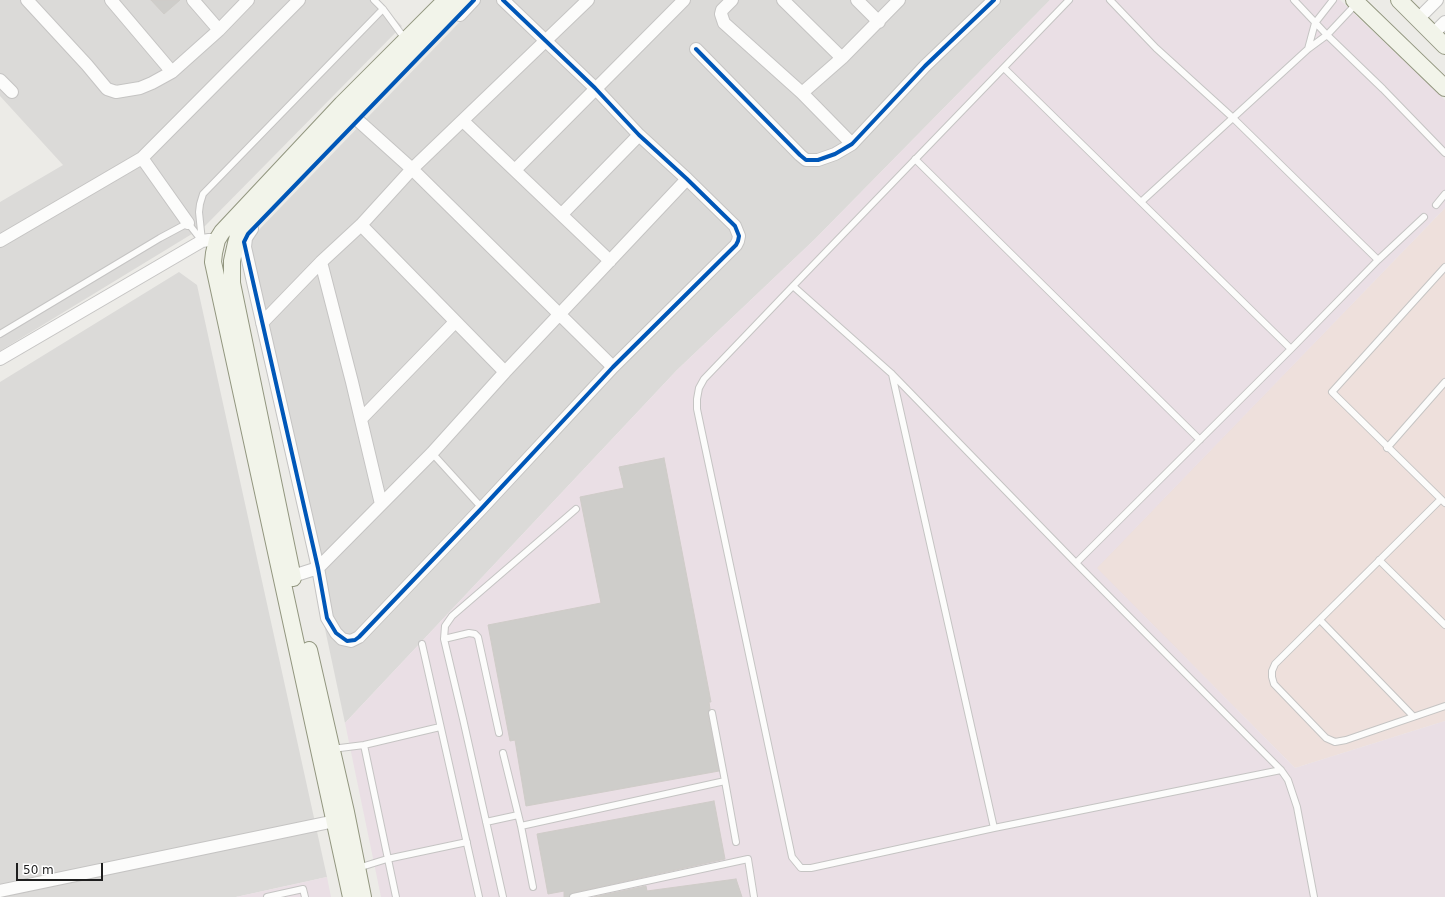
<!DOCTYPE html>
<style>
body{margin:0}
#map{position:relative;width:1445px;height:897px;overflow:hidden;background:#ecebe7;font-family:"DejaVu Sans",sans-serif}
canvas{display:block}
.scale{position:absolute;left:16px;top:863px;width:87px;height:18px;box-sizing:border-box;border:2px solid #1e1e1e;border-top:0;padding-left:5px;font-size:12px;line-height:14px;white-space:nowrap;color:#1e1e1e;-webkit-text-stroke:3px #fff;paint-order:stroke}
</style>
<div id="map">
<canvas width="1445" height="897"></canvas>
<div class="scale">50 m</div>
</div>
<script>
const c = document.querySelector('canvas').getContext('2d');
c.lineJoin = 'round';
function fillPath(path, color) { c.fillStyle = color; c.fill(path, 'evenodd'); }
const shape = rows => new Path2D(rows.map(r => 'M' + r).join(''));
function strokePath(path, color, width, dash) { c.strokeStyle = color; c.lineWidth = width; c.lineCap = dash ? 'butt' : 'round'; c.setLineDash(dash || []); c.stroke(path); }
fillPath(shape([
 [0,0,376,0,402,26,205,226,0,351,0,202,63,165,0,96],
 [481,0,1050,0,815,239,677,370,345,723,246,257,251,238],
 [179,272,197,285,327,877,236,897,0,897,0,382]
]), '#dbdad8');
fillPath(shape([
 [1445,208,1445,721,1295,768,1096,568]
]), '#eee0dc');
fillPath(shape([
 [1050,0,1340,0,1445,100,1445,208,1097,568,1295,768,1445,721,1445,897,381,897,345,723,677,370,815,239],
 [327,877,331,897,236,897]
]), '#eadfe5');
const building = shape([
 [151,0,180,0,164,14,151,0],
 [664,458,711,702,709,702,710,709,708,714,719,771,526,806,515,740,510,741,488,625,601,603,580,497,624,488,619,467,664,458],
 [714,801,725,859,572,893,569,897,564,897,564,891,548,894,537,834,714,801],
 [736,879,742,897,594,897,646,886,647,891,736,879]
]);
fillPath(building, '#cecdca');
strokePath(building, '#cfccc8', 1);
const service = shape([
 [374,0,383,9,405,39],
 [1069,0,793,286,704,379,699,388,697,399,697,409,701,428,792,857,801,868,811,868,994,828,1281,770],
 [1110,0,1156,48,1232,117,1378,260],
 [1294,0,1327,35,1383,89,1445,153],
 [1308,49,1315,23,1333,0],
 [1004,68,1291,349],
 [915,159,1200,440],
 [1141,202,1308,49,1327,35,1357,3],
 [1436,205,1445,194],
 [202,241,199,212,200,204,203,194,383,9],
 [1445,267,1332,392,1445,503],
 [793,286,892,374,1076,563],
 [0,334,160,238,188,223,202,241],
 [892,374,994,828],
 [1387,448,1445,382],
 [432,453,482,508],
 [1441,499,1275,664,1272,671,1272,677,1274,684,1326,738,1335,742,1346,740,1445,706],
 [1379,560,1445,625],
 [1320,620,1413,716],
 [444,639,469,633,475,634,478,637,499,733],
 [422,644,479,897],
 [712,713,725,781,736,842],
 [364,745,396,897],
 [332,749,364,745,440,727],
 [503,753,521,826],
 [486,822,518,815],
 [358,868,387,859,467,842],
 [533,887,521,826,725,781],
 [267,897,303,889,305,897],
 [503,897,463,719,444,639,445,626,452,616,576,509],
 [573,897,748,859,754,897],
 [1314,897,1297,807,1288,780,1281,770,1076,563,1291,349,1378,260,1424,217]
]);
const minor = shape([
 [27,0,87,65,107,89,116,92,140,88,152,83,172,72,219,30,248,0],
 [111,0,172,72],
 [193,0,219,30],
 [732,0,722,10,721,14,724,23,802,93,852,144],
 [783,0,842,58],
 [857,0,879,22],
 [460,15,474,0],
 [1418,19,1437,0],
 [1433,34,1445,22],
 [696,49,800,155,806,160,818,160,835,154,852,144,925,66,994,0],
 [0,80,12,92],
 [802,93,842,58,899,0],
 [352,115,412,169,613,367],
 [463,121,610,261],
 [142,158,299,0],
 [515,170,684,0],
 [562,214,639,135],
 [361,225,505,372],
 [252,229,246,238,245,247,318,568,327,618,336,633,342,639,351,641,359,637,482,508,613,367,736,245,738,241,739,236,735,226,687,179,639,135,595,88,503,0],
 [0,241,142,158,188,223],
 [321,262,352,382,381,504],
 [262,323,321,262,361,225,412,169,588,0],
 [0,359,202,241,209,240,217,240],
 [361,419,455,322],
 [293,576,318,568,432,453,505,372,687,179],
 [0,891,335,821]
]);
const secondary = shape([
 [1354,0,1445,88],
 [1399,0,1445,46],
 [293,578,232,283,232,261,236,243,239,233,252,218,464,0],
 [309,650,346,812,363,897],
 [351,897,213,262,214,253,217,240,222,232,342,104,446,0]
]);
strokePath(service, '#c5c4c3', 8);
strokePath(minor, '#c5c4c3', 14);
strokePath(secondary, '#92967f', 18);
strokePath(service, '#fcfcfb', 6);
strokePath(minor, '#fcfcfb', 12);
strokePath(secondary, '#f2f4ea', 16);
strokePath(shape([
 [474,0,248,234,244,242,318,568,327,618,336,633,347,641,355,640,359,637,482,508,613,367,736,245,738,241,739,236,735,226,687,179,639,135,595,88,503,0],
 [696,49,800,155,806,160,818,160,835,154,852,144,925,66,994,0]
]), '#0057b8', 4);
</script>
